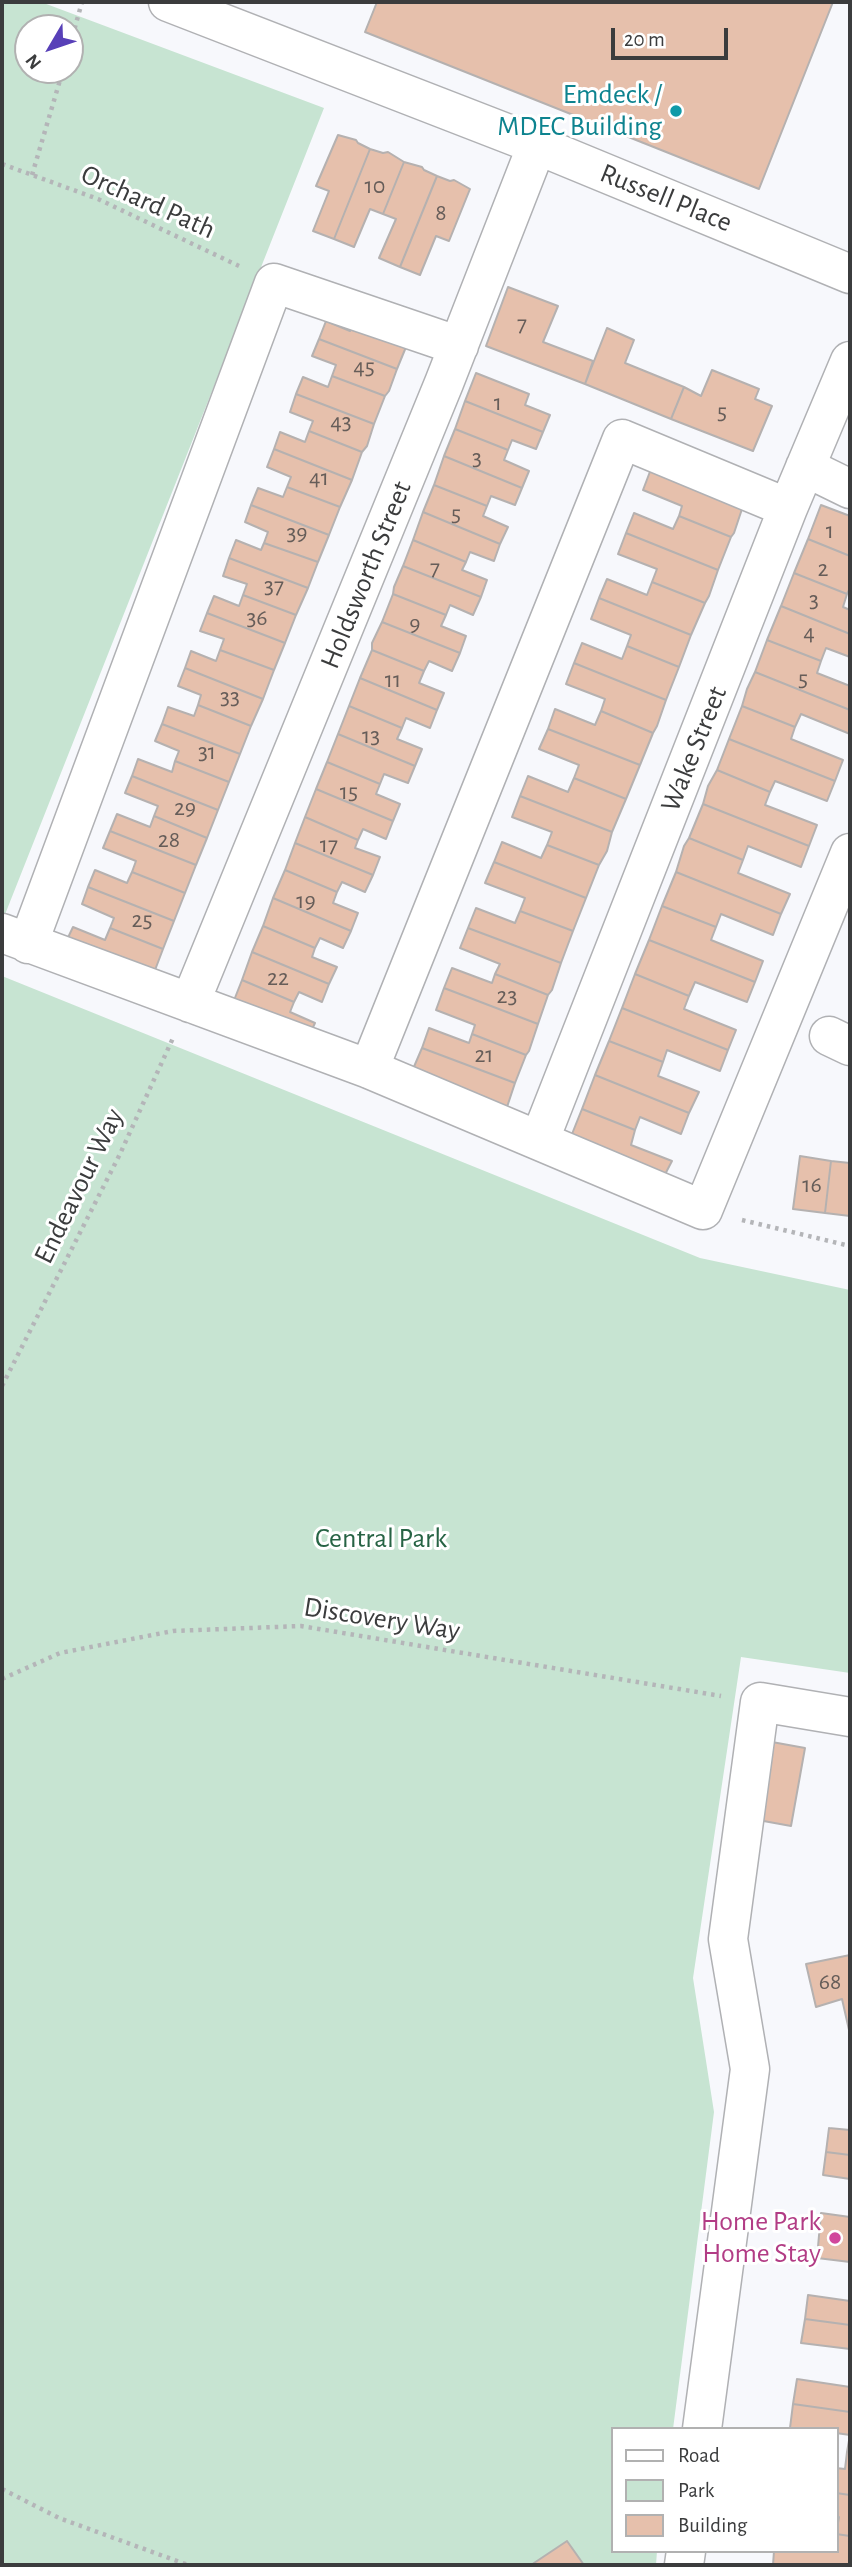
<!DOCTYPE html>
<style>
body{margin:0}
#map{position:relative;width:852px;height:2567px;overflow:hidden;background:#f7f8fc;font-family:"Alegreya Sans",sans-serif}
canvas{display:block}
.frame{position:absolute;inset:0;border:4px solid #3b3c3d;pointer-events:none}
.legend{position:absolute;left:611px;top:2427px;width:228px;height:126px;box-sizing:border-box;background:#fff;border:2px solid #b1b1b1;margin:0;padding:9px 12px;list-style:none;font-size:21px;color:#3b3c3d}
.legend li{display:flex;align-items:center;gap:14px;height:35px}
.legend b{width:35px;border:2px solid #b1b1b1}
.north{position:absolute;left:14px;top:14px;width:70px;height:70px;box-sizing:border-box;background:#fff;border:2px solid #b1b1b1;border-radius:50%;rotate:231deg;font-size:19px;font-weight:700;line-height:28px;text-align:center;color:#3b3c3d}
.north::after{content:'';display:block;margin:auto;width:24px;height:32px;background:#5840b8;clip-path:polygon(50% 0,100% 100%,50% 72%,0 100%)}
.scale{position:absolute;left:611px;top:28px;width:117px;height:32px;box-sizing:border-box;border:4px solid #3b3c3d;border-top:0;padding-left:9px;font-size:21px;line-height:24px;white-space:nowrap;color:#3b3c3d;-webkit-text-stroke:5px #fff;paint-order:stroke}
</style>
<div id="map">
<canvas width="852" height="2567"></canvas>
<div class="frame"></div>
<ul class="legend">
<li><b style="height:9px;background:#fff"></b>Road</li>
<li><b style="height:19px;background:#c7e4d2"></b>Park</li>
<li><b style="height:19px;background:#e6c0ac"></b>Building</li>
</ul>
<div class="north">N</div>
<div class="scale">20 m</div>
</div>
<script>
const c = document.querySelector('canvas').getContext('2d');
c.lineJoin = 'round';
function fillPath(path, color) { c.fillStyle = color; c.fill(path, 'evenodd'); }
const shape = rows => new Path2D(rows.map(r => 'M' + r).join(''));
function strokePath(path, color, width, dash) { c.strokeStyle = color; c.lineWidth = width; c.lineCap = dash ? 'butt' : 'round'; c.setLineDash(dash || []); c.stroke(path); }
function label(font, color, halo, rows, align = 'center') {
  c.font = font + ' "Alegreya Sans",sans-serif'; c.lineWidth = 6; c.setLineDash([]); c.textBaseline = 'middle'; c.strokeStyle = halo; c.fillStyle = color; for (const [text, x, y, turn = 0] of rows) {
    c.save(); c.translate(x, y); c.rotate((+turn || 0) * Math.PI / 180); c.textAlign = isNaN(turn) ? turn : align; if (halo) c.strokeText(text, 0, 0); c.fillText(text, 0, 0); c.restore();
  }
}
fillPath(shape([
 [2,2,41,2,324,108,2,922],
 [28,28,70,28,70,70,28,70],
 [2,976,700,1258,850,1290,850,1673,741,1657,693,1978,714,2112,673,2429,612,2429,612,2551,657,2551,656,2565,2,2565]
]), '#c7e4d2');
const building = shape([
 [377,2,833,2,759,189,365,32,377,2],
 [338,135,356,140,358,143,370,149,334,239,313,231,329,191,316,186,338,135],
 [370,149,383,153,388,152,404,162,383,214,370,209,354,247,334,239,370,149],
 [404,162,422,167,424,170,437,176,400,267,379,258,396,219,383,214,404,162],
 [437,176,450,181,454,180,470,189,449,241,436,236,420,275,400,267,437,176],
 [508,287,558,306,543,342,593,361,585,384,486,346,508,287],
 [355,320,406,347,397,369,319,339,326,321,350,331,355,320],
 [607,328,634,340,625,363,684,387,671,419,585,384,607,328],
 [319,339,397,369,389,391,385,396,332,376,336,365,312,356,319,339],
 [712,370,759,389,755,399,772,406,753,451,671,419,684,387,701,396,712,370],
 [476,373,529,394,525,405,550,415,543,432,465,401,476,373],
 [332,376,385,396,374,424,296,394,303,377,328,387,332,376],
 [296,394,374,424,367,446,362,452,309,431,313,421,290,412,296,394],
 [465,401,543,432,536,449,512,440,508,450,455,429,465,401],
 [455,429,508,450,504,460,529,471,522,488,444,456,455,429],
 [309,431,362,452,352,480,274,449,280,432,305,442,309,431],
 [274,449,352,480,340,507,287,487,291,477,267,467,274,449],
 [444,456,522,488,515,505,491,496,487,506,434,485,444,456],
 [651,469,743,506,734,533,731,537,679,516,682,506,643,490,651,469],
 [434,485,487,506,483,516,508,527,500,544,423,512,434,485],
 [287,487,340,507,329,535,251,505,258,488,283,497,287,487],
 [251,505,329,535,318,562,264,543,268,532,245,522,251,505],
 [821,505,850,516,850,556,808,539,821,505],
 [423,512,500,544,494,561,470,552,466,562,413,540,423,512],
 [634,513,673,529,679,516,731,537,718,570,626,533,634,513],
 [626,533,718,570,709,596,705,603,652,582,657,569,618,554,626,533],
 [808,539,850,556,850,588,847,594,794,573,808,539],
 [236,540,261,550,264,543,318,562,308,588,229,558,236,540],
 [413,540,466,562,462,570,487,580,481,597,403,566,413,540],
 [229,558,308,588,296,615,243,595,247,584,223,576,229,558],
 [403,566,481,597,473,615,450,605,446,615,393,594,394,587,403,566],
 [794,573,847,594,843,607,850,610,850,634,781,606,794,573],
 [607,579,647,595,652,582,705,603,691,635,599,598,607,579],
 [393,594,446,615,441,626,466,636,460,653,382,622,393,594],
 [243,595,296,615,285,643,207,613,214,596,239,606,243,595],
 [599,598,691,635,679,667,627,646,631,635,591,619,599,598],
 [781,606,850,634,850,657,826,648,821,661,767,640,781,606],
 [207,613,285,643,274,670,220,650,224,639,200,631,207,613],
 [382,622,460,653,452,671,429,661,424,671,372,650,372,643,382,622],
 [767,640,821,661,817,673,850,686,850,710,755,672,767,640],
 [582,643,622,659,627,646,679,667,666,700,574,663,582,643],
 [220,650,274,670,263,699,185,668,191,651,216,661,220,650],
 [372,650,424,671,419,683,444,693,437,710,360,678,372,650],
 [574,663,666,700,657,726,653,733,601,711,605,699,566,684,574,663],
 [185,668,263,699,251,726,198,705,201,695,178,686,185,668],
 [755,672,850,710,850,734,801,714,795,727,742,706,747,689,755,672],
 [360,678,437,710,430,728,406,718,402,728,349,706,360,678],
 [198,705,251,726,240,754,162,724,168,707,194,716,198,705],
 [349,706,402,728,397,739,422,749,415,766,338,734,349,706],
 [742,706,795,727,791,739,843,760,835,781,729,739,742,706],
 [555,709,595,725,601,711,653,733,640,765,548,729,555,709],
 [162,724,240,754,229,782,175,761,179,751,155,741,162,724],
 [548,729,640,765,626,799,574,778,579,765,539,749,548,729],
 [338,734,415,766,408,783,384,774,380,784,327,762,338,734],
 [729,739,835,781,827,801,775,781,770,792,717,770,729,739],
 [138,759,172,772,175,761,229,782,218,810,132,776,138,759],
 [327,762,380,784,376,794,400,804,393,821,316,789,327,762],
 [717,770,770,792,765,805,817,825,809,846,703,804,708,786,717,770],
 [132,776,218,810,207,838,154,816,158,806,125,793,132,776],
 [528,776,568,792,574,778,626,799,612,832,520,796,528,776],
 [316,789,393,821,386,839,363,829,358,840,305,817,316,789],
 [520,796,612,832,607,851,599,865,547,845,552,832,512,817,520,796],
 [703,804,809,846,801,867,748,846,743,860,689,838,703,804],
 [117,814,150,827,154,816,207,838,196,865,110,831,117,814],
 [305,817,358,840,355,848,380,857,373,875,295,843,305,817],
 [110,831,196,865,185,893,132,872,136,861,103,848,110,831],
 [689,838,743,860,738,873,790,894,781,914,676,872,684,846,689,838],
 [502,842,541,858,547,845,599,865,586,898,494,862,502,842],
 [295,843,373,875,365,892,342,882,337,892,285,870,295,843],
 [494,862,586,898,573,931,520,911,525,898,485,883,494,862],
 [95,870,127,883,132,872,185,893,174,921,88,887,95,870],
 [285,870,337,892,333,903,358,913,351,931,273,898,285,870],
 [676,872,781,914,773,935,721,914,716,927,662,906,676,872],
 [88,887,174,921,163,949,110,928,114,918,82,904,88,887],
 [273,898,351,931,343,948,320,938,315,948,263,926,273,898],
 [662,906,716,927,711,940,763,961,755,982,649,940,662,906],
 [476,908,515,923,520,911,573,931,561,963,468,928,476,908],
 [263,926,315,948,312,957,337,967,329,984,252,952,263,926],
 [73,927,105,940,110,928,163,949,152,978,65,944,73,927],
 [468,928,561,963,552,990,548,995,495,974,500,964,460,948,468,928],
 [649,940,755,982,747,1002,695,982,689,996,635,974,649,940],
 [252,952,329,984,322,1002,299,992,294,1002,242,980,252,952],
 [452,968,492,983,495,974,548,995,538,1024,444,988,452,968],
 [635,974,689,996,684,1009,736,1030,728,1050,622,1008,635,974],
 [242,980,294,1002,290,1012,315,1023,307,1040,231,1008,242,980],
 [444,988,538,1024,529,1051,526,1055,472,1034,475,1025,436,1010,444,988],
 [622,1008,728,1050,720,1071,667,1050,663,1062,609,1041,622,1008],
 [429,1028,469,1043,472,1034,526,1055,515,1083,422,1048,429,1028],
 [609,1041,663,1062,658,1076,699,1092,689,1113,595,1075,609,1041],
 [422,1048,515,1083,506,1110,413,1069,422,1048],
 [595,1075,689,1113,681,1134,640,1117,635,1130,582,1109,595,1075],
 [582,1109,635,1130,631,1145,672,1161,661,1182,568,1144,582,1109],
 [800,1156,831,1161,825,1213,793,1209,800,1156],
 [831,1161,850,1163,850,1216,825,1213,831,1161],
 [761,1740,805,1748,791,1826,747,1818,761,1740],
 [850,1955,850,2030,849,2030,842,1999,816,2007,806,1964,850,1955],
 [829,2128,850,2130,850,2155,826,2152,829,2128],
 [826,2152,850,2155,850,2179,823,2175,826,2152],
 [821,2213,850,2217,850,2262,817,2258,821,2213],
 [808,2295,850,2301,850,2325,805,2319,808,2295],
 [805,2319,850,2325,850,2349,801,2343,805,2319],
 [797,2379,850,2387,850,2412,793,2404,797,2379],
 [793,2404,850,2412,850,2452,847,2452,850,2435,836,2433,836,2429,790,2428,793,2404],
 [847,2452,850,2452,850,2495,836,2493,836,2468,845,2469,847,2452],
 [836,2493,850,2495,850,2536,836,2534,839,2517,836,2517,836,2493],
 [836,2534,850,2536,850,2565,773,2565,774,2551,836,2551,836,2534],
 [567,2541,584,2565,531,2565,567,2541]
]);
fillPath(building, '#e6c0ac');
strokePath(building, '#b5b1b0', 2);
const minor = shape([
 [168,2,537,145,850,274],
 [805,467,850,489],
 [2,933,369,1069,703,1210,850,853],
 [28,944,274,283,459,346],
 [190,1003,444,383,537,145],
 [829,1036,850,1046],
 [369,1069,622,439,788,508],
 [540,1139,788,508,850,361],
 [702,2429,750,2069,728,1939,760,1702,850,1717],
 [684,2565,686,2551]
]);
strokePath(minor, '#b0b1b4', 41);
strokePath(shape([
 [70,45,82,2],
 [2,164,98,199,239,266],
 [32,175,63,70],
 [742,1220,850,1246],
 [2,1386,120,1154,173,1038],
 [2,1679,60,1653,173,1631,301,1626,721,1696],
 [2,2489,59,2518,188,2565]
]), '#b4b5b8', 4.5, [3.5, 5]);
strokePath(minor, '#fff', 38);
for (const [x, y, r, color] of [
 [676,111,7,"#0f9aa8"],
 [835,2238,7,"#d1479c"]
]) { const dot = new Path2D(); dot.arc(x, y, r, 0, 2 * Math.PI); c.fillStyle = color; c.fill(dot); strokePath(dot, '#fff', 2.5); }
label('24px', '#665d59', null, [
 ["10",375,186],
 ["8",441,213],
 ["7",522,324],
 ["45",364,367],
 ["1",498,403],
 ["5",722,412],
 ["43",341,422],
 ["3",477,458],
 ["41",319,478],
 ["5",456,514],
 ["1",830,531],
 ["39",297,533],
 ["7",435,568],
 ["2",823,569],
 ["37",274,586],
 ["3",814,600],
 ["36",257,618],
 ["9",415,624],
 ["4",809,633],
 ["5",803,679],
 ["11",393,680],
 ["33",230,697],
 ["13",371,736],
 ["31",207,752],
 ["15",349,792],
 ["29",185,808],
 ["28",169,840],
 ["17",329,845],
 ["19",306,901],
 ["25",142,920],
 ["22",278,978],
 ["23",507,996],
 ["21",484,1055],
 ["16",812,1185],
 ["68",830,1982]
]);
label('28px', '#0d838f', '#fff', [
 ["Emdeck /",662,95],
 ["MDEC Building",662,127]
], 'right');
label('28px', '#3b3c3d', '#fff', [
 ["Russell Place",666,198,22],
 ["Orchard Path",148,202,24],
 ["Holdsworth Street",366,575,-68],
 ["Wake Street",694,749,-68],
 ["Endeavour Way",79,1186,-64],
 ["Discovery Way",382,1619,9]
]);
label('28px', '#266344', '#fff', [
 ["Central Park",381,1539]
]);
label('28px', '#b23c85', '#fff', [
 ["Home Park",821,2222],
 ["Home Stay",821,2254]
], 'right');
</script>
